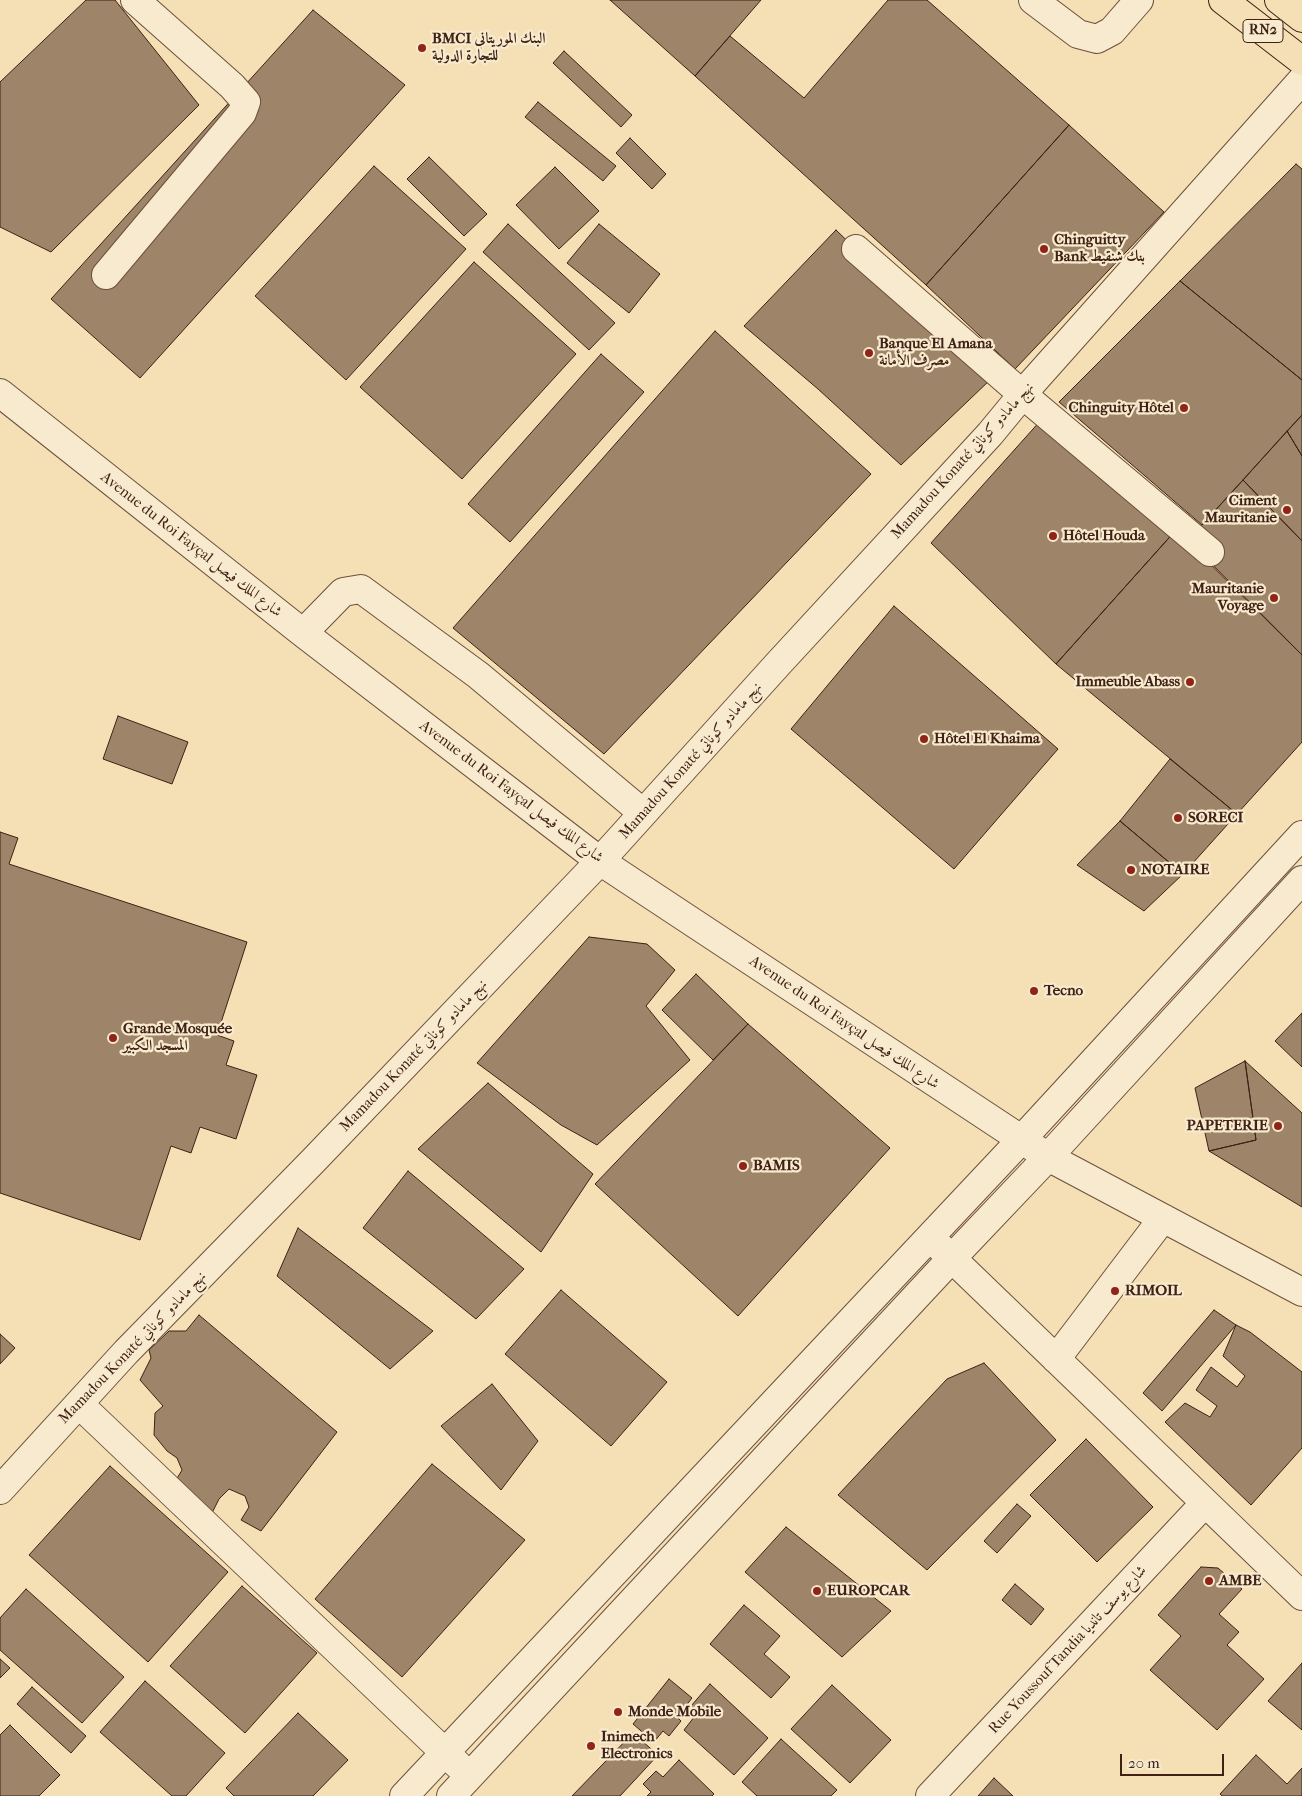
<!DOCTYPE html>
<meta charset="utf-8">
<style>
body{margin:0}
#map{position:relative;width:1302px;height:1796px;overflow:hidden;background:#f5dfb4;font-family:"IM FELL French Canon",serif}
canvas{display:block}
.scale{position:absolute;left:1120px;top:1754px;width:104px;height:22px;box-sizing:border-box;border:2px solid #3f2115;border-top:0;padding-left:6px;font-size:15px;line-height:18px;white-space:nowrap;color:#3f2115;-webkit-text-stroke:4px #f8eace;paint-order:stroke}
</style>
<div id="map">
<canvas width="1302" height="1796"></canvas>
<div class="scale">20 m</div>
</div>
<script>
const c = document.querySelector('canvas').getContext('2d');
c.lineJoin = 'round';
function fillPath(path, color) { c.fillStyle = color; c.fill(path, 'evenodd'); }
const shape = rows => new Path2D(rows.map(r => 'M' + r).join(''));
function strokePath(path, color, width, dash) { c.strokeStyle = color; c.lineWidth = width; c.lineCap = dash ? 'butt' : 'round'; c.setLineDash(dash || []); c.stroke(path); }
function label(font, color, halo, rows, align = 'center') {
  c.font = font + ' "IM FELL French Canon",Amiri,serif'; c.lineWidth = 4.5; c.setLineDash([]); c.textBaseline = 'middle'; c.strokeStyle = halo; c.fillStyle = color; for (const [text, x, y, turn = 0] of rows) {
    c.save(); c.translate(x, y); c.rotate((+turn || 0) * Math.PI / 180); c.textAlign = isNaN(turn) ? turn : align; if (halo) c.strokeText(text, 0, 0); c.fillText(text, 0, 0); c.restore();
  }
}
const building = shape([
 [86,0,115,0,199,105,51,252,0,227,0,82,86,0],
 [610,0,761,0,695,76,610,0],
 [888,0,927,0,1069,125,926,285,695,76,730,36,804,98,888,0],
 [313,10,405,85,140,378,51,299,313,10],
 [564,51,632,115,621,127,553,63,564,51],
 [538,102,616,166,603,181,525,117,538,102],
 [1069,125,1164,212,1015,369,926,285,1069,125],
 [630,138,666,174,652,189,616,153,630,138],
 [429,157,487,214,464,236,407,179,429,157],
 [1296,164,1302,169,1302,380,1180,281,1296,164],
 [374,166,466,249,346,380,255,296,374,166],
 [555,167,599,211,559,249,516,205,555,167],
 [508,224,615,323,589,350,483,252,508,224],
 [599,224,660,274,629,313,567,263,599,224],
 [836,230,991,379,901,465,818,389,744,326,836,230],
 [474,262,576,354,462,479,360,387,474,262],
 [1180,281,1302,380,1302,415,1202,525,1059,402,1180,281],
 [715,331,871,474,604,754,453,628,715,331],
 [601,354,644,392,510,542,468,504,601,354],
 [1302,415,1302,456,1287,431,1302,415],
 [1042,419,1176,530,1056,664,931,543,1042,419],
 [1287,431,1302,456,1302,541,1243,480,1287,431],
 [1243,480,1302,541,1302,655,1188,540,1243,480],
 [1176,530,1302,655,1302,742,1237,814,1056,664,1176,530],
 [894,606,1058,749,954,869,791,729,894,606],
 [118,716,188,742,172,784,103,759,118,716],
 [1170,759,1237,814,1183,874,1120,821,1170,759],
 [1120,821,1183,874,1144,911,1077,865,1120,821],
 [0,832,18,838,9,864,247,942,217,1035,234,1041,226,1065,257,1075,236,1139,200,1127,191,1153,171,1146,140,1240,0,1193,0,832],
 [589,937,647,944,675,970,646,1006,690,1060,597,1145,561,1125,477,1063,589,937],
 [696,974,748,1024,713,1060,662,1010,696,974],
 [1302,1013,1302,1067,1275,1041,1302,1013],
 [748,1024,890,1148,738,1316,595,1184,748,1024],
 [1245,1061,1256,1140,1209,1151,1195,1088,1245,1061],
 [1245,1061,1302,1113,1302,1207,1209,1151,1256,1140,1245,1061],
 [488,1083,593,1174,541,1252,418,1149,488,1083],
 [408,1171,524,1269,476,1319,363,1228,408,1171],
 [298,1228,433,1331,390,1369,277,1276,298,1228],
 [561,1290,667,1382,611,1446,505,1354,561,1290],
 [1214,1310,1236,1325,1162,1411,1143,1393,1214,1310],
 [199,1315,337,1432,261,1531,241,1520,249,1507,245,1496,229,1489,219,1499,212,1513,176,1480,182,1470,177,1458,167,1451,154,1435,155,1413,163,1406,140,1380,151,1358,149,1350,169,1331,186,1331,199,1315],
 [1236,1325,1250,1332,1302,1372,1302,1448,1251,1505,1165,1422,1185,1403,1210,1417,1217,1406,1196,1390,1211,1367,1237,1387,1245,1376,1223,1356,1236,1325],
 [0,1334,15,1348,0,1364,0,1334],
 [984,1363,1056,1440,927,1570,838,1495,947,1379,984,1363],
 [492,1384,538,1441,501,1490,441,1426,492,1384],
 [1086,1439,1153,1507,1097,1562,1030,1495,1086,1439],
 [432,1464,525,1540,402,1677,315,1599,432,1464],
 [110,1466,228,1572,148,1662,29,1555,110,1466],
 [1017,1504,1031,1516,997,1553,984,1541,1017,1504],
 [786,1527,891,1611,842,1657,745,1572,786,1527],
 [1201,1567,1218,1568,1242,1589,1219,1614,1239,1632,1227,1645,1264,1679,1217,1730,1150,1670,1181,1636,1158,1615,1201,1567],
 [1015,1584,1044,1609,1031,1625,1002,1600,1015,1584],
 [242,1586,317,1653,245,1733,170,1666,242,1586],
 [26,1589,124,1677,82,1723,0,1650,0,1618,26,1589],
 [744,1605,780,1636,764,1654,790,1677,771,1698,710,1644,744,1605],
 [0,1659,10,1668,0,1678,0,1659],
 [1302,1663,1302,1730,1268,1701,1302,1663],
 [669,1679,692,1698,677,1717,681,1721,669,1736,663,1731,654,1742,633,1724,669,1679],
 [145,1681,225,1753,186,1796,172,1796,100,1732,145,1681],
 [710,1684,768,1738,734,1775,684,1730,698,1712,691,1706,710,1684],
 [832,1685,891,1740,850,1783,791,1729,832,1685],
 [32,1687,86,1736,71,1753,17,1704,32,1687],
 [298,1713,348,1760,313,1796,234,1796,226,1788,298,1713],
 [10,1725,60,1775,39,1796,0,1796,0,1735,10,1725],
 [633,1733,658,1755,620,1796,572,1796,633,1733],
 [781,1739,837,1790,831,1796,757,1796,742,1782,781,1739],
 [1256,1755,1287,1784,1302,1768,1302,1796,1222,1796,1220,1794,1256,1755],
 [679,1760,714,1794,712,1796,647,1796,651,1792,643,1784,656,1771,663,1777,679,1760],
 [994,1778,1013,1796,978,1796,994,1778]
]);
fillPath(building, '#9e8468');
strokePath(building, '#3f2115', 1);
const minor = shape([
 [1033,0,1078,34,1097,39,1112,31,1139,0],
 [856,249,1022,394,1210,552],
 [106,275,242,113,246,102,232,86,135,0],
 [0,393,303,633,600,861,1048,1157,1302,1292],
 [303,633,343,592,361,589,478,675,643,813],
 [938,1245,1302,1596],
 [1056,1359,1163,1218],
 [79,1404,458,1765],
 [0,1490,126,1352,314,1160,600,861,778,664,990,434,1032,383,1302,80],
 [404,1796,1021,1140,1302,835],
 [451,1796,952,1258,1048,1157,1302,880],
 [930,1796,1205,1503]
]);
const highway = shape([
 [1223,0,1302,61],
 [1279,0,1302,18]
]);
strokePath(minor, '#6c503d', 30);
strokePath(highway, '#3f2115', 30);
strokePath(minor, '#f8eace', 28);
strokePath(highway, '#f5dfb4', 28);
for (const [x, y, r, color] of [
 [422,48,5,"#8f2418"],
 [1044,249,5,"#8f2418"],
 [869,353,5,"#8f2418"],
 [1184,408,5,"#8f2418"],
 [1287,510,5,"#8f2418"],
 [1053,536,5,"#8f2418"],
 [1274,598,5,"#8f2418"],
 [1190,682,5,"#8f2418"],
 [924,739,5,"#8f2418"],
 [1178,818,5,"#8f2418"],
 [1131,870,5,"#8f2418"],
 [1034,991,5,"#8f2418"],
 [113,1038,5,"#8f2418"],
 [1278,1126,5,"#8f2418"],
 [743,1166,5,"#8f2418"],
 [1115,1291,5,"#8f2418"],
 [1209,1581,5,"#8f2418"],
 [817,1591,5,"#8f2418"],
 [618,1712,5,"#8f2418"],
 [591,1746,5,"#8f2418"]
]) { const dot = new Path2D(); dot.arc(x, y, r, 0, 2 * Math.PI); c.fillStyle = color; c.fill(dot); strokePath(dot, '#f8eace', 2); }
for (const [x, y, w] of [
 [1263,31,40]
]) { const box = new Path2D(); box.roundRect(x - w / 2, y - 11.5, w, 23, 4); c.fillStyle = '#f8eace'; c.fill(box); strokePath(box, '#3f2115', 1); }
label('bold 14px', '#3f2115', null, [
 ["RN2",1263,31]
]);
label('bold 15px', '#3f2115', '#f8eace', [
 ["BMCI البنك الموريتاني",432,39],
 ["للتجارة الدولية",432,56],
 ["Chinguitty",1054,240],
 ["Bank بنك شنقيط",1054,257],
 ["Banque El Amana",879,344],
 ["مصرف الأمانة",879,361],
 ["Chinguity Hôtel",1174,408,"right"],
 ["Ciment",1277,501,"right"],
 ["Mauritanie",1277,518,"right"],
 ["Hôtel Houda",1063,536],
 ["Mauritanie",1264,589,"right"],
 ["Voyage",1264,606,"right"],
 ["Immeuble Abass",1180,682,"right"],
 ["Hôtel El Khaima",934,739],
 ["SORECI",1188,818],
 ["NOTAIRE",1141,870],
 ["Tecno",1044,991],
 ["Grande Mosquée",123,1029],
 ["المسجد الكبير",123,1046],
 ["PAPETERIE",1268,1126,"right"],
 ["BAMIS",753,1166],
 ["RIMOIL",1125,1291],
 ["AMBE",1219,1581],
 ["EUROPCAR",827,1591],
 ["Monde Mobile",628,1712],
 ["Inimech",601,1737],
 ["Electronics",601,1754]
], 'left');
label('15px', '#3f2115', '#f8eace', [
 ["Mamadou Konaté نهج مامادو كوناتي",963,461,-48],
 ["Avenue du Roi Fayçal شارع الملك فيصل",191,545,38],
 ["Mamadou Konaté نهج مامادو كوناتي",691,761,-48],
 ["Avenue du Roi Fayçal شارع الملك فيصل",511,792,37],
 ["Avenue du Roi Fayçal شارع الملك فيصل",844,1023,34],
 ["Mamadou Konaté نهج مامادو كوناتي",414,1056,-46],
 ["Mamadou Konaté نهج مامادو كوناتي",133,1348,-46],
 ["Rue Youssouf Tandia شارع يوسف تانديا",1068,1650,-47]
]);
</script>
